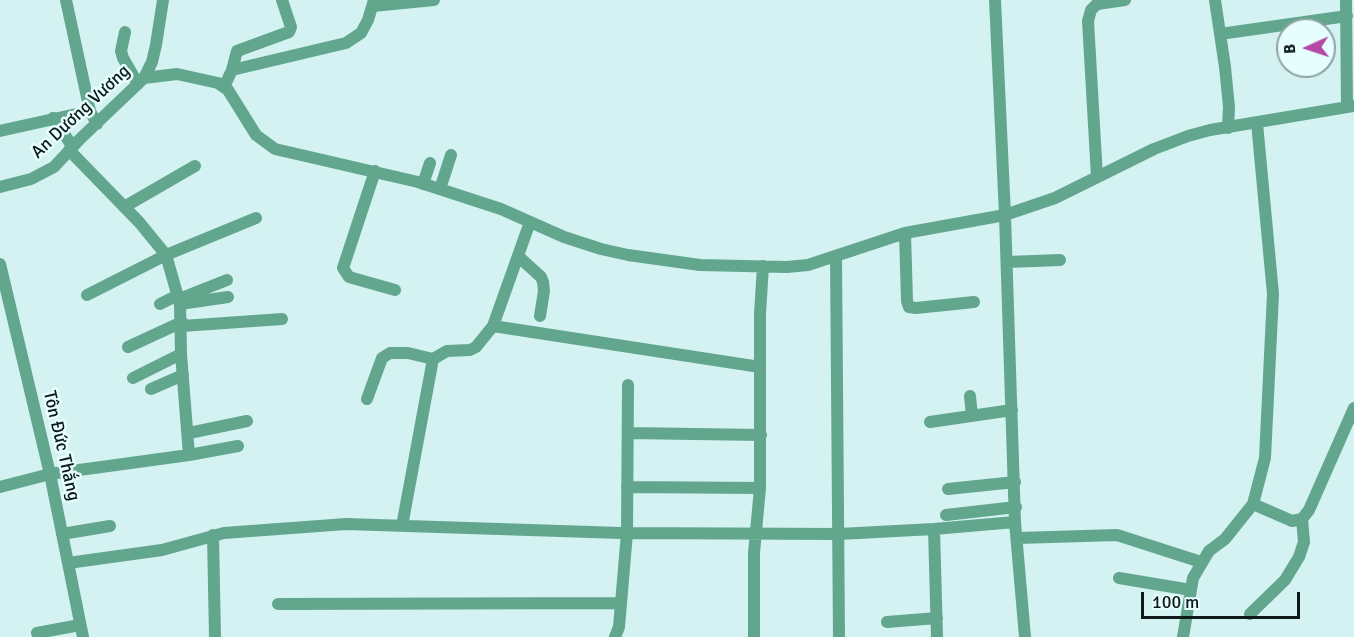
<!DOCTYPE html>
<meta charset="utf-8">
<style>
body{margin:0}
#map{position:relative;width:1354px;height:637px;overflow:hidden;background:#d4f2f2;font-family:Signika,sans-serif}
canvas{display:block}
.north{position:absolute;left:1276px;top:18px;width:60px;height:60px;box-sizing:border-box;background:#e6fefe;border:2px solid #8fa2a2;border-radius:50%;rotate:267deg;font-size:16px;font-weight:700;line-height:24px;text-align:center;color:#0d1818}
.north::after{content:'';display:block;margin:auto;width:21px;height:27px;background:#b648a6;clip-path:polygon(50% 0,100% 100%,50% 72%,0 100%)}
.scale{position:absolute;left:1141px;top:592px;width:159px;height:27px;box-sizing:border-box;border:3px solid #0d1818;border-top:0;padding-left:8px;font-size:18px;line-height:21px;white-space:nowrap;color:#0d1818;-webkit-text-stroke:4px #e6fefe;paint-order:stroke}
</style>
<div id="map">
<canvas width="1354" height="637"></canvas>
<div class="north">B</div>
<div class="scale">100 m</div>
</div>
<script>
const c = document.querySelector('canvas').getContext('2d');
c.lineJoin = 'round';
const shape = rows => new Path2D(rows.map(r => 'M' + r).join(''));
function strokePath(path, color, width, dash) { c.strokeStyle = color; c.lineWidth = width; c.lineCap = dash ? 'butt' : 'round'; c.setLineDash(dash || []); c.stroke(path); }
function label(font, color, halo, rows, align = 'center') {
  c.font = font + ' Signika,sans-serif'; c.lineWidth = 5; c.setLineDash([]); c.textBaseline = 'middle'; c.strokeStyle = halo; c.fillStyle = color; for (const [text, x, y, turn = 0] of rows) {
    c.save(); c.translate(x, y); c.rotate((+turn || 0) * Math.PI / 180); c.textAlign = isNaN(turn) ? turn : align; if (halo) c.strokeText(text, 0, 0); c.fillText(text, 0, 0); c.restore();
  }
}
strokePath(shape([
 [66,0,90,111,97,124],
 [995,0,1005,215,1015,522,1025,637],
 [1215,0,1225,67,1229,107,1228,128],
 [1346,0,1347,107],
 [373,6,434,0],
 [125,32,121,51,123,58,138,84],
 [1220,34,1347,16],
 [232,70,237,51,289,32,291,27,282,0],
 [144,78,177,74,218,83,228,90,256,135,275,149,418,182,501,209,564,237,601,249,628,255,700,265,787,267,808,265,905,233,1005,215,1055,198,1154,149,1188,136,1210,130,1354,106],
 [224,87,232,70,346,43,361,33,368,20,374,0],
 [53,118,73,147],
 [0,131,90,111],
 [375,171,343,268,349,277,395,290],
 [1097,177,1088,21,1091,10,1097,4,1125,0],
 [423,184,430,163],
 [0,187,31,179,54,167,80,139,144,78,152,62,156,45,163,0],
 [440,189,451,155],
 [124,207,195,166],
 [905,233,907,301,909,307,916,308,974,302],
 [518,256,541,277,543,282,544,291,540,316],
 [836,256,839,637],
 [1007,262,1060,260],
 [0,264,50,474,83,637],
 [87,295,166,255,256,218],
 [179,299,227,280],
 [160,304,178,295],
 [180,304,228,297],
 [182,326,282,319],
 [493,326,530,222],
 [128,347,182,322],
 [133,378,181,354],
 [151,389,183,375],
 [970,396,972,416],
 [367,399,382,358,390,353,408,353,433,359],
 [930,422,1012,410],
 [189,433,247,421],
 [628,433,761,435],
 [189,455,238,446],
 [0,487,50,474,189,455,181,354,180,304,166,255,139,222,69,150],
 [627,487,760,488],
 [948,489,1015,482],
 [1253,504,1292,521,1302,519,1309,510,1354,408],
 [946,515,1016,507],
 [402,526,433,359,447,351,470,350,476,347,493,326,760,367],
 [934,529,937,637],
 [62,534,110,526],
 [213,535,215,637],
 [1018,538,1117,535,1201,562],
 [68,563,162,550,224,533,346,524,621,533,839,534,934,529,1015,522],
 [1119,578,1191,590],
 [278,604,621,603],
 [1250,614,1285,580,1299,557,1304,542,1302,519],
 [887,622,937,618],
 [37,633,80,625],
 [615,637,619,627,627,533,628,385],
 [754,637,754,553,760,488,760,314,763,266],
 [1183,637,1193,578,1209,551,1225,539,1253,504,1265,458,1273,294,1257,123]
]), '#62a68e', 12);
label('18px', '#0d1818', '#e6fefe', [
 ["An Dương Vương",81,112,-43],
 ["Tôn Đức Thắng",61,446,77]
]);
</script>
